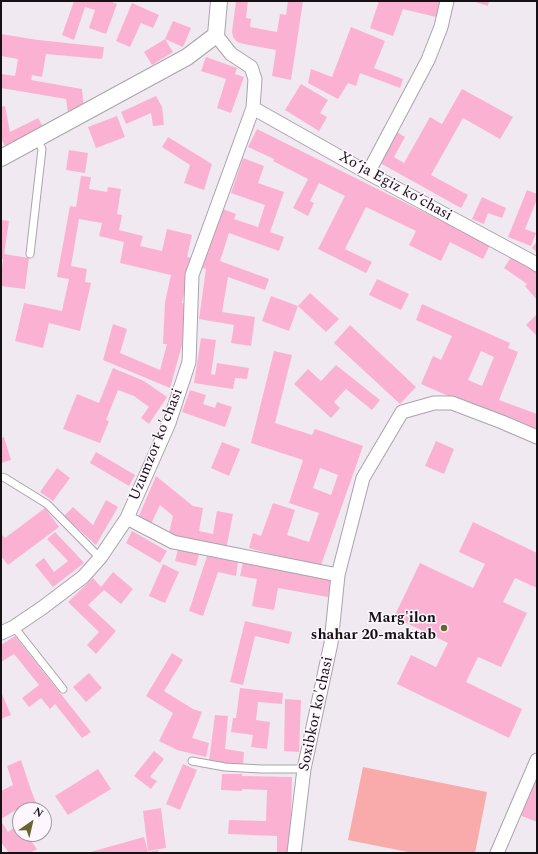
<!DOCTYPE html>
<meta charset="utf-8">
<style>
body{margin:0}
#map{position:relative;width:538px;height:854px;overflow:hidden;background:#f0e9f1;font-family:Spectral,serif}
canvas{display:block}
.frame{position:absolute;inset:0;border:2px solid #151215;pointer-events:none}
.north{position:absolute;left:12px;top:802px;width:40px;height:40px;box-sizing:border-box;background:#fef6fe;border:1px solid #a19ba1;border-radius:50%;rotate:34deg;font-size:11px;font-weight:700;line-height:16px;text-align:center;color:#151215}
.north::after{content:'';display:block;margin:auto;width:14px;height:18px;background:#696531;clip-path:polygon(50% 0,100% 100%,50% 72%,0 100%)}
</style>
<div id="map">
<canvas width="538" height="854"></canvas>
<div class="frame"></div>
<div class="north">N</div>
</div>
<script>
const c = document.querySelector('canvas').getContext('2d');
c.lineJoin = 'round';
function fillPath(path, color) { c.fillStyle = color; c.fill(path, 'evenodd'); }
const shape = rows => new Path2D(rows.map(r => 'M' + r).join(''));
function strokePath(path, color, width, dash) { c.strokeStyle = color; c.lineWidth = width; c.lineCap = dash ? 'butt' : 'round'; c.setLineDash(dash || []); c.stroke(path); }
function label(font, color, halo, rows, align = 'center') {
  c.font = font + ' Spectral,serif'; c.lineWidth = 3; c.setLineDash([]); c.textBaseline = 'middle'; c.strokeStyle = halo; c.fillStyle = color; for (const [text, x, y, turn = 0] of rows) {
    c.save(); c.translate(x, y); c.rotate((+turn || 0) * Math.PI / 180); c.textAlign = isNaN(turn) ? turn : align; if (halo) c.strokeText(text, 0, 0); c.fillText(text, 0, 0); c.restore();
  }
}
fillPath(shape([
 [363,767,487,792,475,853,413,853,348,840]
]), '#f9abab');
fillPath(shape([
 [74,1,110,1,117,4,106,34,89,28,95,10,85,7,74,40,62,35],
 [236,1,248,1,246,18,251,19,250,27,277,32,280,14,286,15,288,1,303,1,291,80,272,76,276,50,244,44,237,42,233,37,232,32],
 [379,1,443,1,440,18,403,9,393,36,370,28],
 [472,1,489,1,488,6],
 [132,3,159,15,153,28,141,23,130,47,116,41],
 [173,21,191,28,183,47,165,39],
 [351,27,385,41,374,68,403,79,400,88,360,73,356,86,348,83,338,99,308,83,311,69,332,77],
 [1,34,38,40,104,47,102,59,46,54,42,77,32,75,31,80,82,89,84,111,69,119,66,99,1,88,1,74,15,76,18,59,1,56],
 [165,39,173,52,152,65,144,52],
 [206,57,237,68,235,74,244,77,231,113,217,108,226,79,201,71],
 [301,84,328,100,320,113,327,117,319,131,285,110],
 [462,89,513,117,500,139,463,118,431,175,468,195,461,208,380,163,397,132,405,137,394,157,404,163,430,117,442,124],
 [156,96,162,107,164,125,153,126,151,113,126,124,121,112],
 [5,106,10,132,38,118,45,130,6,148,1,138,1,107],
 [117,116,125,137,96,148,88,127],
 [257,129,490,245,483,259,450,242,441,261,409,245,416,231,366,207,345,249,372,262,366,273,318,249,345,196,319,183,310,201,314,203,308,216,293,208,308,179,273,161,274,159,248,147],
 [168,137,212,164,204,190,184,183,190,165,162,147],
 [69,150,88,153,85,173,66,170],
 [243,158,264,166,258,183,284,192,270,232,284,237,279,251,229,233,220,261,269,279,265,290,228,277,222,312,255,317,251,346,231,343,234,325,199,319,206,269,202,268,223,209,236,214,234,219,258,227,265,205,231,193],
 [81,176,91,177,89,189,107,192,108,187,121,189,117,214,122,215,119,230,143,236,140,246,162,251,167,229,192,235,187,257,192,258,182,303,185,304,182,345,170,388,103,360,113,324,127,329,120,353,160,370,167,344,163,344,165,302,171,275,120,263,124,242,99,236,102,223,79,219,71,266,87,269,85,282,91,283,80,331,49,323,43,348,15,341,24,303,62,311,69,279,57,277,70,206,76,207],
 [527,190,537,194,537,199,525,229,536,233,531,246,508,237],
 [482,197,506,208,502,218,488,213,484,224,472,219],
 [1,220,9,221,4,254,29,258,25,289,1,286,1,275,3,259,1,259],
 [537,241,537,252,532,248],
 [511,257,537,273,537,300,525,286,527,284,504,268],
 [377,279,409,294,401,310,369,295],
 [310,293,339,319,326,332,298,306],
 [271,296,298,306,289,331,262,321],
 [422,304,510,343,508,348,518,352,499,400,537,414,537,429,481,408,480,410,421,384,433,356,441,360,452,336,416,320],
 [481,351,494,357,482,386,468,380],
 [537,314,537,336,526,325],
 [350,325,416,387,400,404,334,343],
 [201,338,216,340,211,374,215,375,217,363,249,368,247,379,235,378,233,389,194,383],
 [274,351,292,355,275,423,312,435,315,429,363,446,320,568,249,548,253,533,261,536,273,503,295,510,287,535,309,542,319,513,289,503,303,460,251,443],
 [320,468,338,475,331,495,313,488],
 [336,365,380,400,372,410,346,389,334,402,340,408,331,418,294,384,308,369,321,381],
 [113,368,144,381,167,397,149,424,141,418,149,407,134,396,118,390,106,420,109,421,100,443,63,429,77,394,99,403],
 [190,390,206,395,203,404,215,408,217,402,232,407,225,427,182,412],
 [4,437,11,460,1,463,1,438],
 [436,441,454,449,444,474,425,466],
 [222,442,240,449,229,476,211,468],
 [96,452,135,475,129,486,90,463],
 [57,468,70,478,53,501,40,492],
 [156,476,193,506,203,508,199,531,213,534,217,511,233,514,226,549,168,537,173,516,160,505,151,524,138,518],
 [106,500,118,507,96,545,64,516,73,507,93,525],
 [45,508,59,527,8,565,1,556,1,534,5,538],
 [473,522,537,553,537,588,515,578,503,602,527,613,501,667,478,657,466,682,522,709,509,738,397,684,411,655,436,667,448,643,394,617,420,563,473,588,485,564,459,552],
 [132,531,167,551,160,563,126,543],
 [55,532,76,554,84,563,53,587,35,565,44,558,54,572,68,561,47,539],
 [178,549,199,554,196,566,175,561],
 [207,556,238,562,236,576,218,572,203,616,189,611],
 [243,562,331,579,328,597,278,588,274,610,252,606,257,579,240,576],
 [163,564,179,572,165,603,149,596],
 [113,572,133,589,121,604,104,590,88,605,116,631,96,654,87,645,99,632,68,602,93,578,101,587],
 [245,621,292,632,289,644,255,636,243,685,230,682],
 [15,636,91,732,82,738,55,704,50,709,41,698,29,707,22,698,39,685,14,654,1,662,1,645],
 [172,653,183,660,164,691,193,709,202,712,192,738,209,743,206,757,177,750,159,741,173,713,146,696],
 [89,673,102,688,86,702,73,687],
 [240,688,283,693,282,704,258,702,256,720,270,722,267,749,251,747,253,735,231,732,233,718,236,718],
 [1,692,11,715,1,719],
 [285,699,301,700,299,752,284,751],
 [215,715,228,716,225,749,244,752,243,765,209,761],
 [154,751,164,759,150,777,157,781,151,789,134,776],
 [21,760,31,790,39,810,22,810,21,807,1,819,1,791,13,785,7,766],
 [183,764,197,770,180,810,166,804],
 [98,769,111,789,68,815,55,796],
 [537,769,537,822,517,814],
 [222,774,242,774,242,776,292,777,290,853,277,853,277,836,228,834,229,820,266,821,267,790,242,789,242,791,221,790],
 [161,808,166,848,148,851,143,811],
 [1,821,8,832,19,824,20,834,26,834,37,849,30,853,9,853,1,842],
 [144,837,148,852,158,850,159,853,87,853]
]), '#fbb2d2');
const service = shape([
 [30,254,42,149,37,138],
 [1,477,5,478,47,504,100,558],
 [14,627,63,689],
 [192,761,225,767,261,769,304,769]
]);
const minor = shape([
 [253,108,368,173,533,262,537,265],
 [368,173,428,60,441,27,447,1],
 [127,518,173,542,338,575,363,478,402,412,434,403,452,403,502,422,537,437],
 [1,633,14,627,42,608,83,577,100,558,127,518,169,423,189,362,192,275,253,108,255,79,251,67,231,54,216,35],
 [294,853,304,769,331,643,338,575],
 [497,853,537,760]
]);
const tertiary = shape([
 [1,158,187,57,216,35,219,1]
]);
strokePath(service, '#aaa3ab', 9);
strokePath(minor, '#aaa3ab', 15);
strokePath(tertiary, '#aaa3ab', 18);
strokePath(service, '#fff', 7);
strokePath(minor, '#fff', 13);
strokePath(tertiary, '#fff', 16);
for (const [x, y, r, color] of [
 [444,628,4,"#696531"]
]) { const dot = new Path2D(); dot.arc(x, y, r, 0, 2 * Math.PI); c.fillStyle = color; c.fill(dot); strokePath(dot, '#fef6fe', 1.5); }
label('15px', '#151215', '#fef6fe', [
 ["Xoʻja Egiz koʻchasi",395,187,29],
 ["Uzumzor ko'chasi",157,445,-68],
 ["Soxibkor ko'chasi",317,714,-78]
]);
label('bold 15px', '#151215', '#fef6fe', [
 ["Marg'ilon",436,619],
 ["shahar 20-maktab",436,636]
], 'right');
</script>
